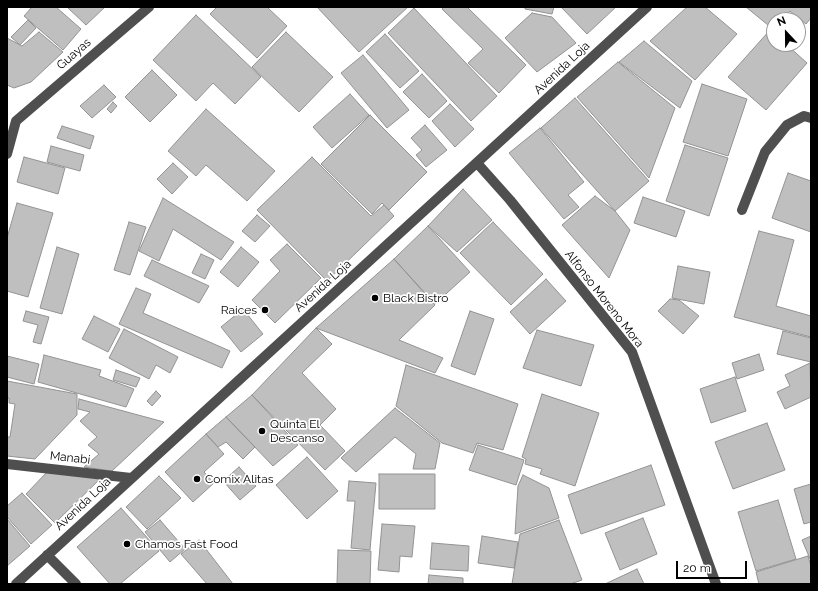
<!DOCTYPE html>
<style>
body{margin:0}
#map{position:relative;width:818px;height:591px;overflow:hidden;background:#fff;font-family:Raleway,sans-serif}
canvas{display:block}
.frame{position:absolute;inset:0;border:8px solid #000;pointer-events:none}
.north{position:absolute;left:766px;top:12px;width:40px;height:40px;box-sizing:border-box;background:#fff;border:1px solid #999;border-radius:50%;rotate:338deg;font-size:11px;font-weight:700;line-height:16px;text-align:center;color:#000}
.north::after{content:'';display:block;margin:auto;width:14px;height:18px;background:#000;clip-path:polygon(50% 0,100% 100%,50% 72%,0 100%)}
.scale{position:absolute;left:676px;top:561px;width:71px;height:18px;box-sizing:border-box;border:2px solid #000;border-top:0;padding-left:5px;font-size:12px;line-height:14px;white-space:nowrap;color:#000;-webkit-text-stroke:3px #fff;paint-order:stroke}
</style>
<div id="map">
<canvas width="818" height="591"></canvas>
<div class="frame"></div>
<div class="north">N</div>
<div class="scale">20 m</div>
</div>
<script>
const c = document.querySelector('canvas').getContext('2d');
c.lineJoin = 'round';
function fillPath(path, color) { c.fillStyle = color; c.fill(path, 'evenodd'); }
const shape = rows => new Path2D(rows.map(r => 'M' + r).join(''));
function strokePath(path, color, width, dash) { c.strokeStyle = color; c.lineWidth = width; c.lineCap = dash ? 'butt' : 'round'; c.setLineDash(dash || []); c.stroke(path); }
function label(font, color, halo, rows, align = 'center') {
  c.font = font + ' Raleway,sans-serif'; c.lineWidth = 3.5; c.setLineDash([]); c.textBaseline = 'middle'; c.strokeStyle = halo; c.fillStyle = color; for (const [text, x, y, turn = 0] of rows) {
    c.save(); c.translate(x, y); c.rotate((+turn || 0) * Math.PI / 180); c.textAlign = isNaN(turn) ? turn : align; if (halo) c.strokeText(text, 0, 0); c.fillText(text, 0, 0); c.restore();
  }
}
const building = shape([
 [32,7,56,7,81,29,63,50,24,16,32,7],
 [67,7,105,7,86,25,67,7],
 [217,7,267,7,287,26,257,58,210,14,217,7],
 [317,7,408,7,359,52,317,7],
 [444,7,467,7,526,65,499,93,468,63,483,49,442,9,444,7],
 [525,7,554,7,552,14,525,9,525,7],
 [561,7,616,7,587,34,561,7],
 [687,7,705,7,737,34,695,80,650,41,687,7],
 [746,7,811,7,811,18,806,24,790,11,783,20,774,20,774,30,746,7],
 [414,8,497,96,471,121,388,33,414,8],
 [532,13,552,17,576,43,537,72,505,38,532,13],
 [196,15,261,77,235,104,213,83,196,101,153,60,196,15],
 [28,20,36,28,20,45,11,37,28,20],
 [770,30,774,34,774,44,786,44,807,63,766,110,728,77,770,30],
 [39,32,63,52,31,82,14,88,7,85,7,38,22,46,39,32],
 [286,32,333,77,299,112,252,67,286,32],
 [385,34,419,71,400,88,366,52,385,34],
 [644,41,692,81,680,108,619,62,644,41],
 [363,55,409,110,387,128,341,73,363,55],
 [618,62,675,108,649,178,577,97,618,62],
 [152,70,177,95,150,122,125,97,152,70],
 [422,74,447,101,429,118,403,92,422,74],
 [702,84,747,99,728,156,683,142,702,84],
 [104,85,116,97,92,118,80,106,104,85],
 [350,94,369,115,332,148,313,127,350,94],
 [575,98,649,181,615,211,541,128,575,98],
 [113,102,117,106,111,113,107,109,113,102],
 [450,104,474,129,455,147,432,121,450,104],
 [206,109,275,171,247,201,206,165,196,176,168,151,206,109],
 [370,115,427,172,389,210,382,203,372,214,321,164,370,115],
 [425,125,447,150,426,167,416,155,422,150,411,138,425,125],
 [62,126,94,136,90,149,57,138,62,126],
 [540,128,584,182,568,195,579,207,564,219,509,153,540,128],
 [685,145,728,158,709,216,666,201,685,145],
 [51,146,84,155,80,171,47,162,51,146],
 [24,157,65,168,58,194,17,182,24,157],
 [312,157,371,216,384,205,394,216,327,281,257,210,312,157],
 [173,163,188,177,172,194,157,179,173,163],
 [788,173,811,181,811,232,772,218,788,173],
 [463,189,492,220,457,252,428,226,463,189],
 [595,196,615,211,630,230,609,278,562,225,595,196],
 [643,197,685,211,676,237,634,223,643,197],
 [163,198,234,242,221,260,173,229,159,261,139,251,163,198],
 [17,203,53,213,28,297,7,291,7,238,17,203],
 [257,215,270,226,255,242,242,231,257,215],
 [129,222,146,227,130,275,114,270,129,222],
 [493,222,543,274,511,305,460,253,493,222],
 [428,226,470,272,435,304,394,259,428,226],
 [759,231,794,240,776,306,811,316,811,337,734,317,759,231],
 [287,244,321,278,275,323,252,300,280,271,270,260,287,244],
 [57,247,79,254,62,314,40,308,57,247],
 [241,247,259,262,238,287,220,272,241,247],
 [201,254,214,260,205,279,192,273,201,254],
 [394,259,435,305,399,340,443,358,435,373,316,328,394,259],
 [152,260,209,286,199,303,144,276,152,260],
 [678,266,710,272,704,304,672,298,678,266],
 [546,279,566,301,530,334,510,312,546,279],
 [136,288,151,294,143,313,230,351,222,368,119,324,136,288],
 [670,299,679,300,699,316,683,334,658,311,670,299],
 [243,309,263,334,241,352,221,327,243,309],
 [26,311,49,317,41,344,33,342,38,325,23,321,26,311],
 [470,311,494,319,475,375,451,366,470,311],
 [94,316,120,329,108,352,82,339,94,316],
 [316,328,332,344,302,373,336,409,320,425,345,451,325,470,252,395,316,328],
 [124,329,178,357,170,373,156,365,149,379,109,358,124,329],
 [537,330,594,345,581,386,523,368,537,330],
 [783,331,811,338,811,362,777,354,783,331],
 [759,354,764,370,737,379,732,363,759,354],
 [44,355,101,370,99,376,134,389,126,407,38,382,44,355],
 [7,356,39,364,34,384,7,377,7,356],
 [810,363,811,397,785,409,777,392,790,386,785,375,810,363],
 [406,365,518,404,503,450,477,443,473,453,442,443,396,406,406,365],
 [116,370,140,378,136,387,113,380,116,370],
 [735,377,746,411,711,423,700,389,735,377],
 [7,381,77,394,77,415,35,459,7,456,7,437,10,437,15,404,9,403,9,398,7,398,7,381],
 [156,391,161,396,152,406,147,401,156,391],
 [542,394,599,413,575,486,540,474,542,469,525,464,526,459,522,457,542,394],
 [252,395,298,445,273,466,226,417,252,395],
 [79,399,164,422,112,471,84,467,99,454,88,445,97,437,80,421,90,412,78,409,79,399],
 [395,408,440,443,435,469,413,469,416,454,395,437,356,472,341,458,395,408],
 [226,417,255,447,243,459,226,442,218,447,206,434,226,417],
 [767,423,785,470,733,489,715,442,767,423],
 [206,434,224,454,204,472,214,483,193,502,165,472,206,434],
 [478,445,524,460,516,485,469,470,478,445],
 [307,457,338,491,307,519,276,485,307,457],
 [651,465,665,505,581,534,568,495,651,465],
 [239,467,256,486,240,500,223,481,239,467],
 [48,471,102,477,55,523,26,494,48,471],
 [379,474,435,474,435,509,379,509,379,474],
 [523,475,549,488,559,518,515,534,518,486,523,475],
 [159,476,181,498,147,529,126,507,159,476],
 [349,481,376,483,370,550,351,548,355,501,347,501,349,481],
 [811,484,811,522,804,524,794,489,811,484],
 [22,493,52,525,31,544,7,517,7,506,22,493],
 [778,500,796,559,756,571,738,512,778,500],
 [121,508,159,551,120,584,110,584,77,547,121,508],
 [643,518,657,554,620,570,605,533,643,518],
 [7,519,30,546,7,566,7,519],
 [160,520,185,549,170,562,145,532,160,520],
 [559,520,582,580,570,584,512,584,520,534,559,520],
 [382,524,415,526,412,557,400,556,399,572,378,570,382,524],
 [482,536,518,542,514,568,478,563,482,536],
 [811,536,811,561,802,540,811,536],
 [199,540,233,584,207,584,181,554,199,540],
 [432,543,469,546,468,571,430,569,432,543],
 [338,550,371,551,370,584,337,584,338,550],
 [808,556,811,566,811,584,759,584,756,572,808,556],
 [637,569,644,584,605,584,637,569],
 [429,575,463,578,463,584,428,584,429,575]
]);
fillPath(building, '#bfbfbf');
strokePath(building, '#939393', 1);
strokePath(shape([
 [16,121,149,7],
 [7,154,16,121],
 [477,163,510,200,632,352,716,584],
 [742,210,765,152,787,125,804,116,811,118],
 [7,464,131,478],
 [47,555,76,584],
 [16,584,647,7]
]), '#4f4f4f', 10);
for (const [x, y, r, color] of [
 [375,298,4,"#000"],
 [265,310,4,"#000"],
 [262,431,4,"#000"],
 [197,479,4,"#000"],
 [127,544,4,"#000"]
]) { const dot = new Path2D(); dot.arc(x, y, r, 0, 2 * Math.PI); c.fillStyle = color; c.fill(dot); strokePath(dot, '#fff', 1.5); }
label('12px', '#000', '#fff', [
 ["Guayas",74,54,-41],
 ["Avenida Loja",562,68,-43],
 ["Avenida Loja",323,286,-42],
 ["Alfonso Moreno Mora",604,299,52],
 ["Manabi",70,458,6],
 ["Avenida Loja",83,504,-43]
]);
label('12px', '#000', '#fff', [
 ["Black Bistro",383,298],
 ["Raices",257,310,"right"],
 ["Quinta El",270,424],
 ["Descanso",270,438],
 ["Comix Alitas",205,479],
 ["Chamos Fast Food",135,544]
], 'left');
</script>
